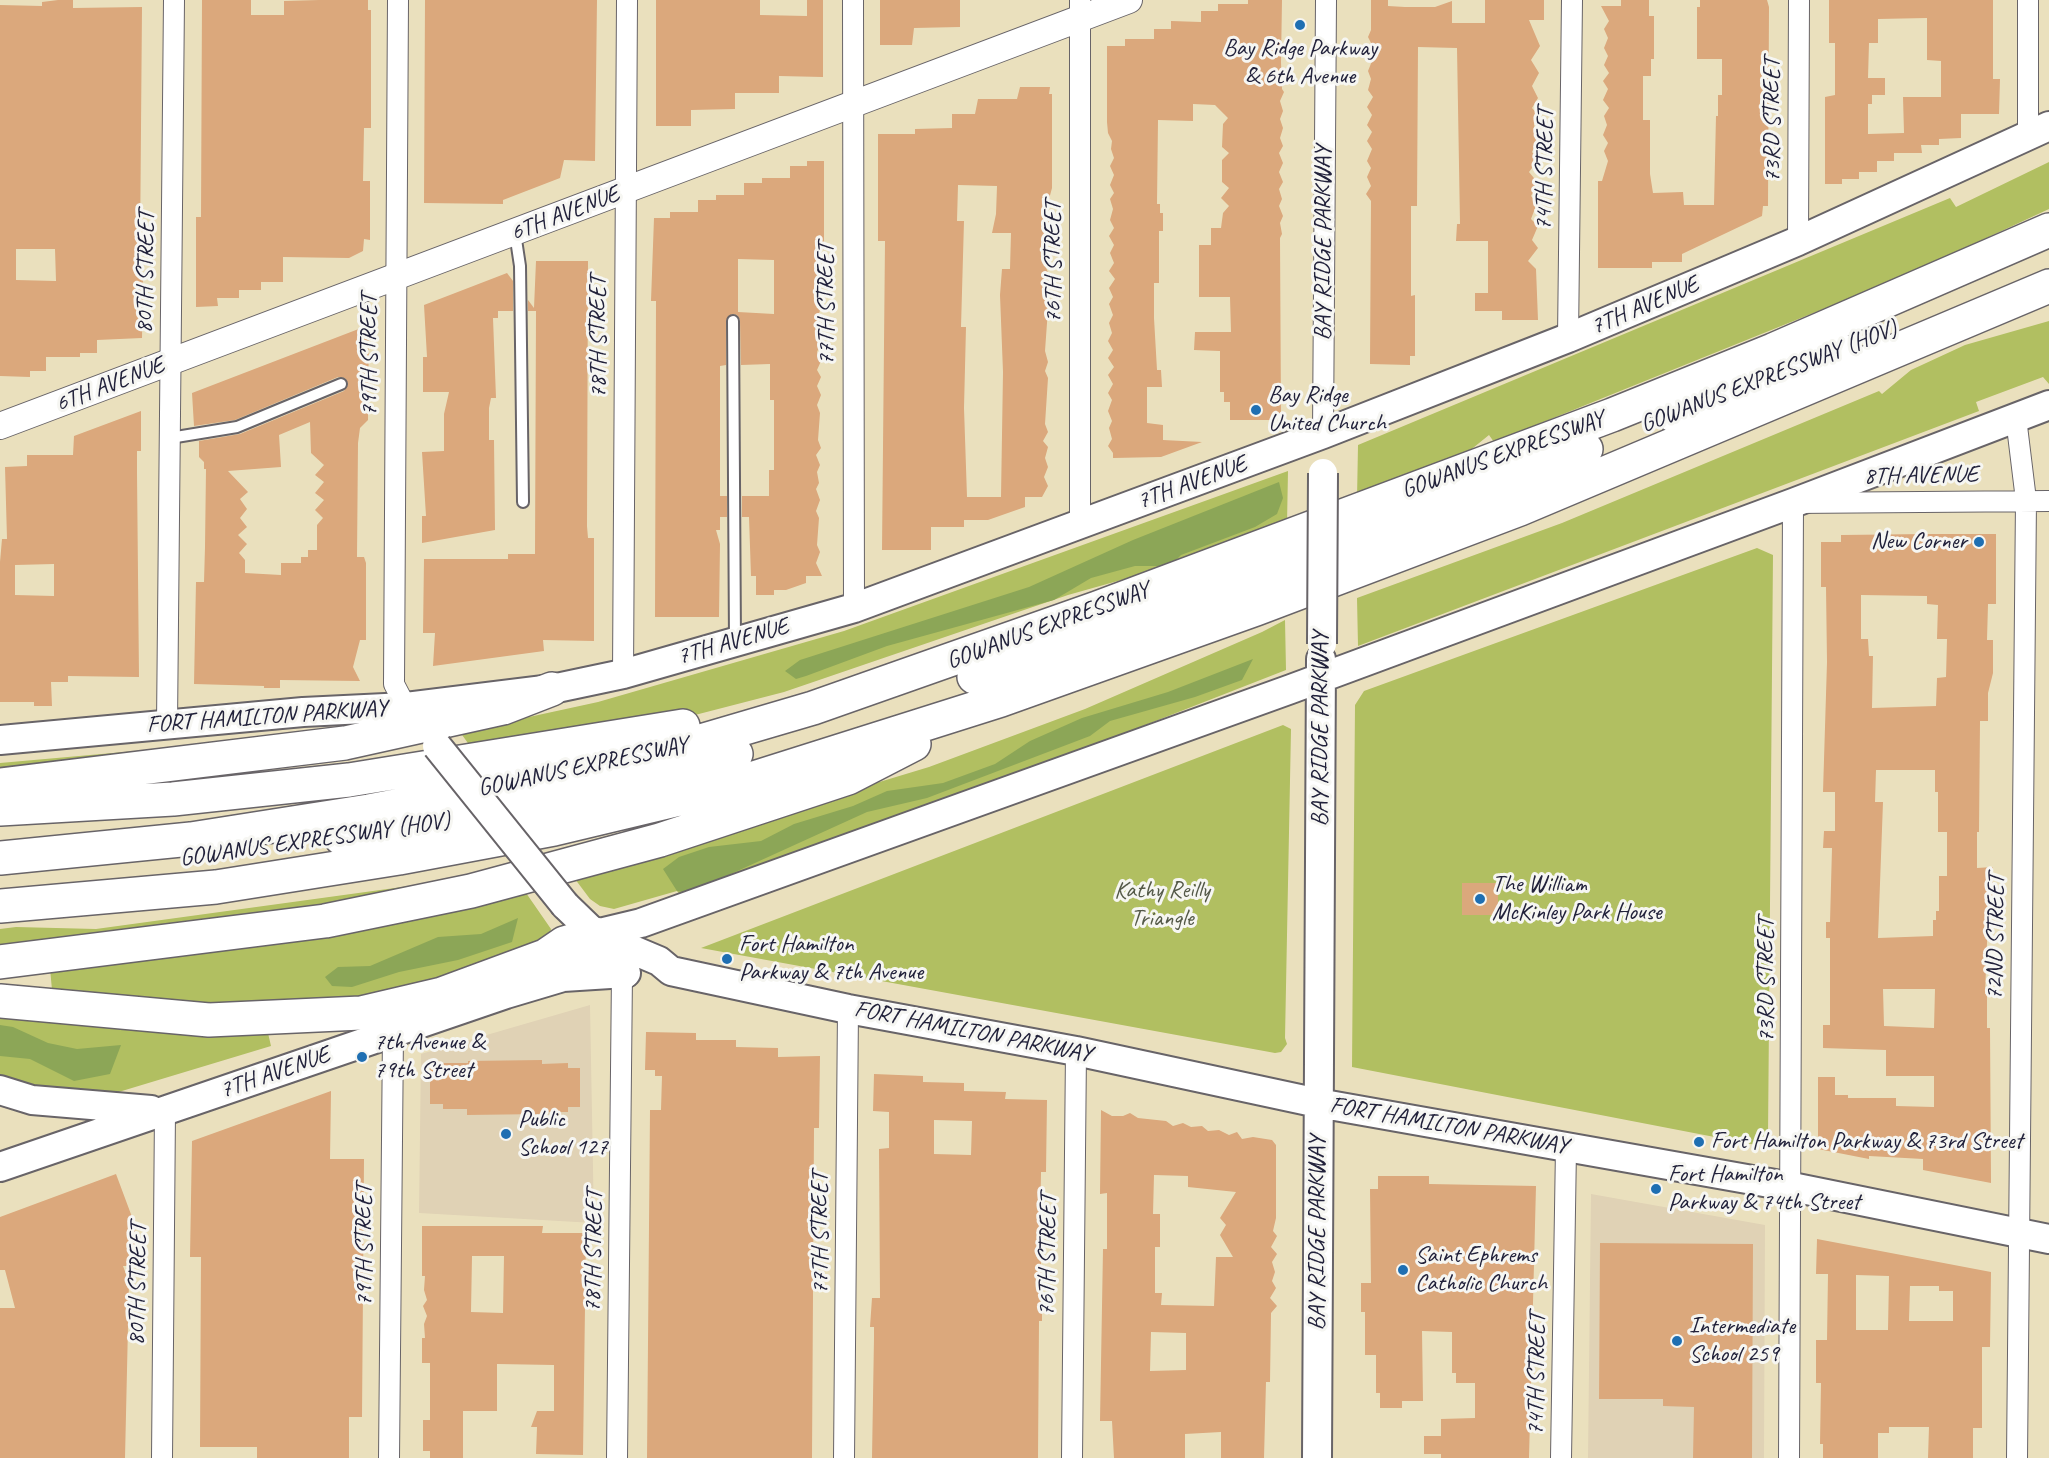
<!DOCTYPE html>
<style>
body{margin:0}
canvas{display:block;background:#eae0bd}
</style>
<canvas width="2049" height="1458"></canvas>
<script>
const c = document.querySelector('canvas').getContext('2d');
c.lineJoin = 'round';
function fillPath(path, color) { c.fillStyle = color; c.fill(path, 'evenodd'); }
const shape = rows => new Path2D(rows.map(r => 'M' + r).join(''));
function strokePath(path, color, width, dash) { c.strokeStyle = color; c.lineWidth = width; c.lineCap = dash ? 'butt' : 'round'; c.setLineDash(dash || []); c.stroke(path); }
function label(font, color, halo, rows, align = 'center') {
  c.font = font + ' Caveat,sans-serif'; c.lineWidth = 6; c.setLineDash([]); c.textBaseline = 'middle'; c.strokeStyle = halo; c.fillStyle = color; for (const [text, x, y, turn = 0] of rows) {
    c.save(); c.translate(x, y); c.rotate((+turn || 0) * Math.PI / 180); c.textAlign = isNaN(turn) ? turn : align; if (halo) c.strokeText(text, 0, 0); c.fillText(text, 0, 0); c.restore();
  }
}
fillPath(shape([
 [590,1005,594,1223,419,1213,421,1054],
 [1591,1194,1765,1225,1764,1458,1588,1458]
]), '#e0d2b5');
fillPath(shape([
 [2049,162,2049,209,1900,278,1494,442,1489,435,1463,456,1357,499,1358,445,1950,198,1956,207],
 [2049,321,2049,384,2043,377,1976,402,1979,411,1358,646,1357,598,1562,523,1879,391,1882,394,1911,370,1965,345],
 [1288,471,1287,524,1185,562,1068,595,784,692,695,715,475,753,460,732,598,702,844,631],
 [1757,548,1773,555,1768,1135,1756,1145,1352,1067,1355,705,1364,691],
 [1285,620,1286,670,1043,765,684,900,677,891,614,909,600,906,590,899,572,875,929,767,1085,709,1262,632],
 [1283,725,1291,729,1285,1038,1287,1044,1281,1052,1275,1053,701,948],
 [293,737,0,777,0,763],
 [504,873,417,894,0,949,0,929,16,927,96,929],
 [524,890,551,929,549,937,539,946,377,1000,208,1005,52,990,50,968],
 [0,1012,268,1033,271,1046,112,1094,55,1091,0,1080]
]), '#b1bf61');
fillPath(shape([
 [1279,482,1283,498,1277,514,1255,527,1181,555,1170,566,1135,566,1091,578,1054,600,887,646,806,676,796,679,785,671,800,660,1029,587,1133,540],
 [1253,659,1242,680,1195,697,1110,721,1090,736,927,798,867,812,689,893,677,891,663,869,679,857,709,847,761,841,794,824,853,806,887,791,943,783,995,764,1030,741,1082,718,1168,692],
 [518,918,512,942,458,960,399,972,352,987,332,986,325,977,338,967,370,966,438,937,481,934],
 [0,1025,13,1027,48,1043,77,1049,121,1045,110,1074,74,1081,30,1059,0,1056]
]), '#8ca657');
fillPath(shape([
 [58,0,73,0,73,8,142,7,140,249,143,282,142,338,97,340,97,353,80,353,80,357,46,357,46,371,30,371,30,377,0,376,0,5,42,6,42,2],
 [16,249,55,249,56,281,16,280],
 [202,0,251,0,251,15,284,15,284,1,319,0,368,0,368,10,371,10,371,128,364,128,363,181,370,181,370,240,364,239,363,251,349,258,283,257,283,282,261,282,261,290,239,290,239,298,217,298,218,306,196,307,196,217,201,217],
 [425,0,597,0,595,161,564,160,560,178,503,200,503,204,424,203],
 [656,0,760,0,760,15,807,16,807,0,823,0,823,77,779,76,779,93,735,93,735,109,691,110,691,126,656,126],
 [880,0,960,0,960,27,914,28,912,45,880,45],
 [1248,0,1282,0,1281,62,1282,89,1284,92,1280,101,1283,111,1280,119,1283,128,1280,138,1283,146,1279,153,1283,163,1279,172,1283,182,1279,189,1282,199,1279,206,1283,216,1280,223,1282,234,1280,238,1281,418,1275,418,1275,420,1230,420,1230,402,1224,402,1224,392,1220,392,1220,351,1194,350,1195,332,1231,332,1230,297,1199,297,1199,245,1211,245,1211,228,1221,228,1223,213,1229,206,1221,198,1229,188,1222,182,1222,160,1229,153,1222,147,1223,124,1228,118,1215,105,1193,104,1193,121,1158,120,1157,204,1160,204,1160,213,1163,213,1163,231,1159,231,1159,283,1154,283,1154,318,1157,370,1161,370,1162,387,1147,387,1147,423,1163,425,1163,440,1202,442,1161,457,1113,458,1113,453,1108,446,1112,439,1109,428,1112,421,1108,411,1112,400,1108,393,1113,384,1108,375,1114,367,1108,358,1113,350,1108,341,1112,333,1109,323,1113,315,1109,304,1113,297,1109,288,1115,279,1109,271,1114,263,1110,253,1114,245,1109,236,1114,228,1110,220,1113,209,1110,199,1114,193,1110,185,1114,175,1110,166,1114,158,1111,149,1112,141,1108,133,1107,122,1107,46,1125,46,1125,39,1154,39,1154,29,1171,29,1171,21,1201,22,1201,11,1218,11,1218,4,1248,4],
 [1371,0,1388,0,1388,6,1405,7,1435,7,1452,1,1452,23,1485,23,1485,0,1544,0,1544,20,1529,20,1540,46,1531,60,1539,73,1532,86,1538,98,1532,108,1539,116,1534,124,1537,141,1532,152,1538,160,1529,172,1538,183,1531,196,1537,203,1531,219,1538,226,1532,240,1538,248,1528,261,1536,269,1538,320,1502,320,1502,311,1475,311,1475,293,1488,293,1488,241,1456,241,1457,224,1460,224,1457,48,1418,47,1417,206,1411,206,1411,296,1415,295,1415,356,1410,356,1410,365,1370,364,1371,201,1366,194,1371,186,1367,177,1371,168,1367,161,1372,149,1367,141,1372,132,1367,125,1372,115,1367,107,1373,97,1368,90,1371,79,1368,71,1372,61,1368,54,1372,45,1368,37,1371,30],
 [1621,0,1649,0,1649,16,1654,16,1654,59,1651,59,1651,76,1643,76,1643,120,1650,120,1650,174,1653,193,1683,192,1684,205,1714,205,1716,116,1718,116,1718,95,1722,95,1722,59,1697,59,1697,7,1700,7,1700,0,1767,0,1769,7,1768,206,1763,206,1762,216,1682,254,1682,262,1652,262,1652,268,1598,268,1598,181,1602,181,1608,161,1604,151,1608,143,1603,135,1607,125,1604,116,1609,108,1603,100,1608,89,1603,81,1609,73,1604,65,1608,56,1604,48,1608,38,1604,29,1609,21,1601,6,1621,6],
 [1829,0,1993,0,1993,79,2000,79,1999,114,1961,114,1961,138,1939,139,1939,145,1921,145,1922,153,1894,153,1894,161,1877,161,1877,172,1859,172,1859,179,1842,179,1842,184,1825,184,1825,97,1835,95,1835,43,1829,43],
 [1927,18,1927,60,1941,61,1941,97,1903,97,1904,133,1868,134,1868,104,1872,104,1872,95,1885,95,1885,78,1868,78,1869,43,1878,43,1878,19],
 [1020,87,1050,87,1049,94,1052,94,1052,188,1045,214,1050,223,1046,228,1048,239,1044,249,1049,255,1045,265,1049,275,1045,300,1048,309,1045,351,1048,362,1045,371,1048,378,1045,424,1048,432,1043,441,1048,447,1045,458,1048,467,1044,477,1048,486,1042,497,1025,497,1025,507,988,520,964,520,964,527,931,527,931,550,882,550,885,241,878,241,878,134,915,134,915,129,952,128,952,114,975,114,978,99,1017,99],
 [958,185,997,186,996,214,992,233,1011,233,1010,269,1002,269,1000,295,1003,372,1001,497,967,497,964,408,966,327,961,327,964,221,957,221],
 [807,161,824,161,824,250,817,250,821,273,818,280,821,289,818,298,821,308,818,316,821,325,818,333,821,343,817,352,821,361,817,370,821,377,817,386,821,395,817,405,820,413,818,440,821,448,816,455,820,465,817,472,819,483,816,489,820,500,816,511,819,518,817,545,820,552,816,563,822,576,806,576,806,583,786,590,774,590,774,595,756,595,756,576,751,576,749,517,742,517,742,496,769,496,769,470,774,470,774,400,770,400,770,364,741,365,740,320,737,315,732,314,726,321,726,365,720,366,720,496,727,496,727,517,720,517,720,530,716,530,720,544,719,617,655,617,656,301,651,301,654,218,670,218,670,212,698,212,698,200,716,200,716,195,744,195,744,183,762,183,762,178,790,178,790,166,807,166],
 [738,259,774,260,774,314,738,312],
 [536,261,588,261,587,526,588,538,594,538,594,641,543,640,544,651,433,666,435,633,423,633,424,559,508,559,508,554,535,554,536,311,528,311,528,300,534,308],
 [507,273,513,281,513,311,498,311,498,318,493,318,496,398,491,398,489,408,489,440,494,440,495,530,422,543,422,516,426,516,422,452,444,451,444,414,449,392,423,392,423,357,427,357,424,305],
 [369,325,368,420,360,428,358,443,357,557,364,557,366,563,366,640,360,640,353,667,360,681,280,680,280,688,264,688,264,686,194,684,196,582,204,582,205,547,206,469,204,469,204,462,199,457,199,441,240,434,344,391,348,384,345,378,338,377,235,420,194,426,192,393],
 [310,422,311,453,324,465,315,475,324,482,315,493,324,500,315,510,323,518,317,525,317,550,308,550,308,557,301,557,301,563,281,563,281,575,245,573,245,560,239,553,247,544,238,535,247,527,240,518,247,509,240,499,248,492,228,471,281,467,279,435],
 [141,411,141,451,137,451,137,473,139,677,68,676,68,682,51,682,52,706,34,706,34,702,0,702,0,562,2,539,7,539,5,467,27,466,27,455,73,455,74,436],
 [54,564,54,596,15,595,15,565],
 [1927,534,1996,534,1996,604,1988,604,1987,640,1993,640,1993,673,1988,693,1988,721,1980,721,1979,832,1977,832,1977,868,1993,867,1992,917,1988,917,1985,994,1987,994,1987,1028,1990,1028,1991,1183,1923,1170,1923,1159,1869,1156,1869,1159,1818,1149,1818,1077,1835,1077,1835,1095,1848,1095,1848,1098,1896,1098,1896,1106,1934,1107,1934,1076,1886,1076,1886,1050,1823,1048,1823,1025,1830,1025,1830,938,1826,938,1826,922,1830,922,1832,848,1823,848,1824,831,1835,831,1835,792,1823,792,1827,662,1826,587,1821,587,1821,542,1841,542,1841,535],
 [1861,595,1927,596,1927,604,1938,605,1937,639,1947,639,1946,677,1937,678,1936,706,1872,708,1873,656,1869,656,1868,639,1861,639],
 [1876,770,1935,770,1935,792,1938,792,1938,832,1947,832,1947,876,1939,876,1939,911,1936,911,1936,920,1933,920,1933,936,1878,938,1883,802,1875,802],
 [1883,989,1935,989,1934,1028,1884,1026],
 [1462,883,1498,883,1498,915,1462,915],
 [646,1032,696,1033,696,1040,736,1040,736,1047,778,1048,778,1057,820,1056,819,1128,814,1128,812,1458,647,1458,650,1110,661,1110,662,1076,655,1076,655,1070,645,1070],
 [542,1060,542,1064,568,1063,568,1068,580,1068,580,1107,568,1107,568,1112,542,1112,542,1114,467,1115,467,1109,443,1109,443,1104,430,1104,430,1066,442,1067,441,1063,468,1063,468,1061],
 [874,1074,923,1076,923,1082,964,1083,964,1091,1006,1092,1005,1099,1047,1100,1046,1172,1041,1172,1040,1229,1042,1301,1042,1321,1039,1321,1038,1458,872,1458,874,1337,874,1327,870,1327,872,1298,880,1298,879,1149,889,1148,889,1112,873,1111],
 [934,1120,972,1121,971,1155,934,1154],
 [331,1091,330,1159,364,1159,362,1417,349,1417,349,1458,257,1458,257,1447,200,1447,201,1257,190,1257,192,1141],
 [1101,1110,1112,1116,1123,1116,1130,1113,1138,1118,1166,1121,1173,1126,1183,1123,1191,1127,1202,1126,1208,1131,1219,1130,1229,1135,1237,1132,1242,1139,1253,1137,1272,1140,1276,1145,1276,1218,1273,1231,1277,1236,1271,1247,1277,1254,1272,1262,1275,1272,1272,1281,1276,1288,1270,1298,1277,1306,1271,1313,1270,1382,1266,1382,1264,1458,1221,1458,1221,1432,1185,1434,1185,1458,1114,1458,1112,1421,1100,1421,1103,1249,1107,1249,1107,1193,1100,1194],
 [1154,1175,1188,1176,1188,1187,1236,1192,1220,1218,1226,1225,1220,1235,1233,1257,1216,1257,1214,1306,1161,1305,1162,1293,1155,1293,1155,1247,1160,1247,1160,1214,1153,1214],
 [1151,1332,1186,1333,1186,1370,1150,1371],
 [116,1174,135,1225,136,1266,123,1266,129,1282,125,1458,0,1458,0,1308,15,1308,5,1270,0,1270,0,1217],
 [1378,1176,1429,1176,1429,1184,1536,1186,1529,1458,1441,1458,1441,1454,1424,1454,1424,1436,1441,1436,1441,1419,1475,1418,1475,1383,1456,1383,1456,1373,1452,1373,1452,1332,1422,1331,1423,1401,1402,1401,1402,1408,1380,1408,1380,1393,1376,1393,1376,1355,1365,1355,1365,1312,1361,1312,1361,1283,1371,1283,1370,1189,1378,1189],
 [422,1226,543,1226,542,1233,586,1233,583,1455,536,1454,537,1427,531,1427,537,1411,554,1411,554,1365,497,1364,497,1411,463,1411,463,1458,430,1458,430,1451,423,1451,423,1420,430,1420,430,1363,422,1363,422,1338,425,1338,424,1324,427,1316,423,1306,427,1300,424,1290,425,1276,422,1276],
 [472,1256,504,1256,503,1313,471,1312],
 [1817,1239,1991,1272,1990,1347,1982,1347,1982,1428,1973,1428,1973,1458,1928,1458,1929,1427,1889,1427,1889,1433,1878,1433,1878,1458,1823,1458,1823,1444,1820,1444,1821,1383,1816,1383,1816,1340,1827,1340,1828,1274,1816,1274],
 [1856,1275,1889,1276,1888,1330,1856,1330],
 [1910,1286,1939,1286,1939,1291,1953,1291,1953,1321,1909,1321],
 [1600,1243,1753,1244,1752,1458,1693,1458,1694,1407,1663,1406,1663,1399,1599,1399]
]), '#dba87c');
const service = shape([
 [515,233,520,266,523,502],
 [733,321,735,641],
 [170,438,237,427,341,384]
]);
const minor = shape([
 [398,0,394,684,406,707],
 [853,0,854,608],
 [2028,0,2028,135],
 [1798,241,1799,0],
 [1568,338,1572,0],
 [2016,418,2026,500,2017,1458],
 [1323,434,1326,0],
 [1080,525,1080,0],
 [623,674,627,0],
 [167,724,174,0],
 [162,1458,165,1111],
 [389,1458,393,1033],
 [617,1458,622,973],
 [844,1458,848,1009],
 [1072,1458,1076,1051],
 [1561,1458,1566,1148],
 [1789,1458,1793,503,2049,501]
]);
const tertiary = shape([
 [0,426,1129,0]
]);
const secondary = shape([
 [0,740,303,712,406,707,552,689,623,674,854,608,1323,434,1568,338,1798,241,2049,126],
 [565,905,595,934,659,961,671,971,848,1009,1076,1051,1318,1103,1792,1187,2049,1239],
 [595,934,641,923,1291,689,1793,503,2049,405],
 [0,1090,32,1100,151,1110],
 [0,1167,506,994,563,977,626,973],
 [1317,1458,1321,659]
]);
const motorway = shape([
 [1673,415,1840,350],
 [974,677,1151,614,1586,449],
 [0,785,345,743,503,708,552,689],
 [0,809,173,799,349,780,683,726],
 [341,838,570,798,736,754],
 [0,858,191,839,369,811,528,781,687,745,813,708,1097,608,1612,415,1773,350,2049,230],
 [0,906,216,887,399,858,554,829,713,791,1001,700,1256,609,1520,509,2049,286],
 [550,956,582,954,622,973],
 [0,962,325,921,471,891,660,840,848,778,914,744],
 [0,1001,209,1020,361,1013,442,994,545,956,564,943,595,934]
]);
strokePath(service, '#686468', 14);
strokePath(minor, '#686468', 22);
strokePath(tertiary, '#686468', 28);
strokePath(secondary, '#686468', 32);
strokePath(motorway, '#686468', 36);
strokePath(service, '#fff', 10);
strokePath(minor, '#fff', 20);
strokePath(tertiary, '#fff', 26);
strokePath(secondary, '#fff', 28);
strokePath(motorway, '#fff', 33);
const secondaryBridge = shape([
 [1322,644,1323,473],
 [437,746,565,905]
]);
strokePath(secondaryBridge, '#686468', 32, []);
strokePath(secondaryBridge, '#fff', 28);
for (const [x, y, r, color] of [
 [1300,25,6,"#1f6fb2"],
 [1256,410,6,"#1f6fb2"],
 [1979,542,6,"#1f6fb2"],
 [1480,899,6,"#1f6fb2"],
 [727,959,6,"#1f6fb2"],
 [362,1057,6,"#1f6fb2"],
 [506,1134,6,"#1f6fb2"],
 [1699,1142,6,"#1f6fb2"],
 [1656,1189,6,"#1f6fb2"],
 [1403,1270,6,"#1f6fb2"],
 [1677,1341,6,"#1f6fb2"]
]) { const dot = new Path2D(); dot.arc(x, y, r, 0, 2 * Math.PI); c.fillStyle = color; c.fill(dot); strokePath(dot, '#f6f6f2', 2); }
label('24px', '#22223b', '#f6f6f2', [
 ["Bay Ridge Parkway",1300,49,"center"],
 ["& 6th Avenue",1300,77,"center"],
 ["Bay Ridge",1268,396],
 ["United Church",1268,424],
 ["New Corner",1967,542,"right"],
 ["The William",1492,885],
 ["McKinley Park House",1492,913],
 ["Fort Hamilton",739,945],
 ["Parkway & 7th Avenue",739,973],
 ["7th Avenue &",374,1043],
 ["79th Street",374,1071],
 ["Public",518,1120],
 ["School 127",518,1148],
 ["Fort Hamilton Parkway & 73rd Street",1711,1142],
 ["Fort Hamilton",1668,1175],
 ["Parkway & 74th Street",1668,1203],
 ["Saint Ephrems",1415,1256],
 ["Catholic Church",1415,1284],
 ["Intermediate",1689,1327],
 ["School 259",1689,1355]
], 'left');
label('24px', '#22223b', '#f6f6f2', [
 ["73RD STREET",1773,120,-90],
 ["74TH STREET",1545,169,-89],
 ["6TH AVENUE",565,214,-21],
 ["BAY RIDGE PARKWAY",1324,243,-90],
 ["76TH STREET",1054,262,-90],
 ["80TH STREET",146,272,-89],
 ["77TH STREET",827,304,-90],
 ["7TH AVENUE",1645,306,-23],
 ["78TH STREET",599,337,-90],
 ["79TH STREET",370,355,-90],
 ["GOWANUS EXPRESSWAY (HOV)",1769,377,-21],
 ["6TH AVENUE",110,385,-21],
 ["GOWANUS EXPRESSWAY",1503,455,-20],
 ["8TH AVENUE",1921,476,-1],
 ["7TH AVENUE",1192,483,-20],
 ["GOWANUS EXPRESSWAY",1048,626,-20],
 ["7TH AVENUE",733,642,-16],
 ["FORT HAMILTON PARKWAY",267,717,-4],
 ["BAY RIDGE PARKWAY",1321,729,-90],
 ["GOWANUS EXPRESSWAY",583,767,-12],
 ["GOWANUS EXPRESSWAY (HOV)",315,840,-8],
 ["72ND STREET",1996,937,-89],
 ["73RD STREET",1767,980,-90],
 ["FORT HAMILTON PARKWAY",973,1032,11],
 ["7TH AVENUE",275,1073,-19],
 ["FORT HAMILTON PARKWAY",1449,1126,10],
 ["77TH STREET",821,1233,-90],
 ["BAY RIDGE PARKWAY",1318,1233,-90],
 ["79TH STREET",365,1245,-90],
 ["78TH STREET",594,1251,-89],
 ["76TH STREET",1048,1255,-89],
 ["80TH STREET",138,1284,-89],
 ["74TH STREET",1537,1374,-89]
]);
label('24px', '#545948', '#f6f6f2', [
 ["Kathy Reilly",1162,891],
 ["Triangle",1162,919]
]);
</script>
